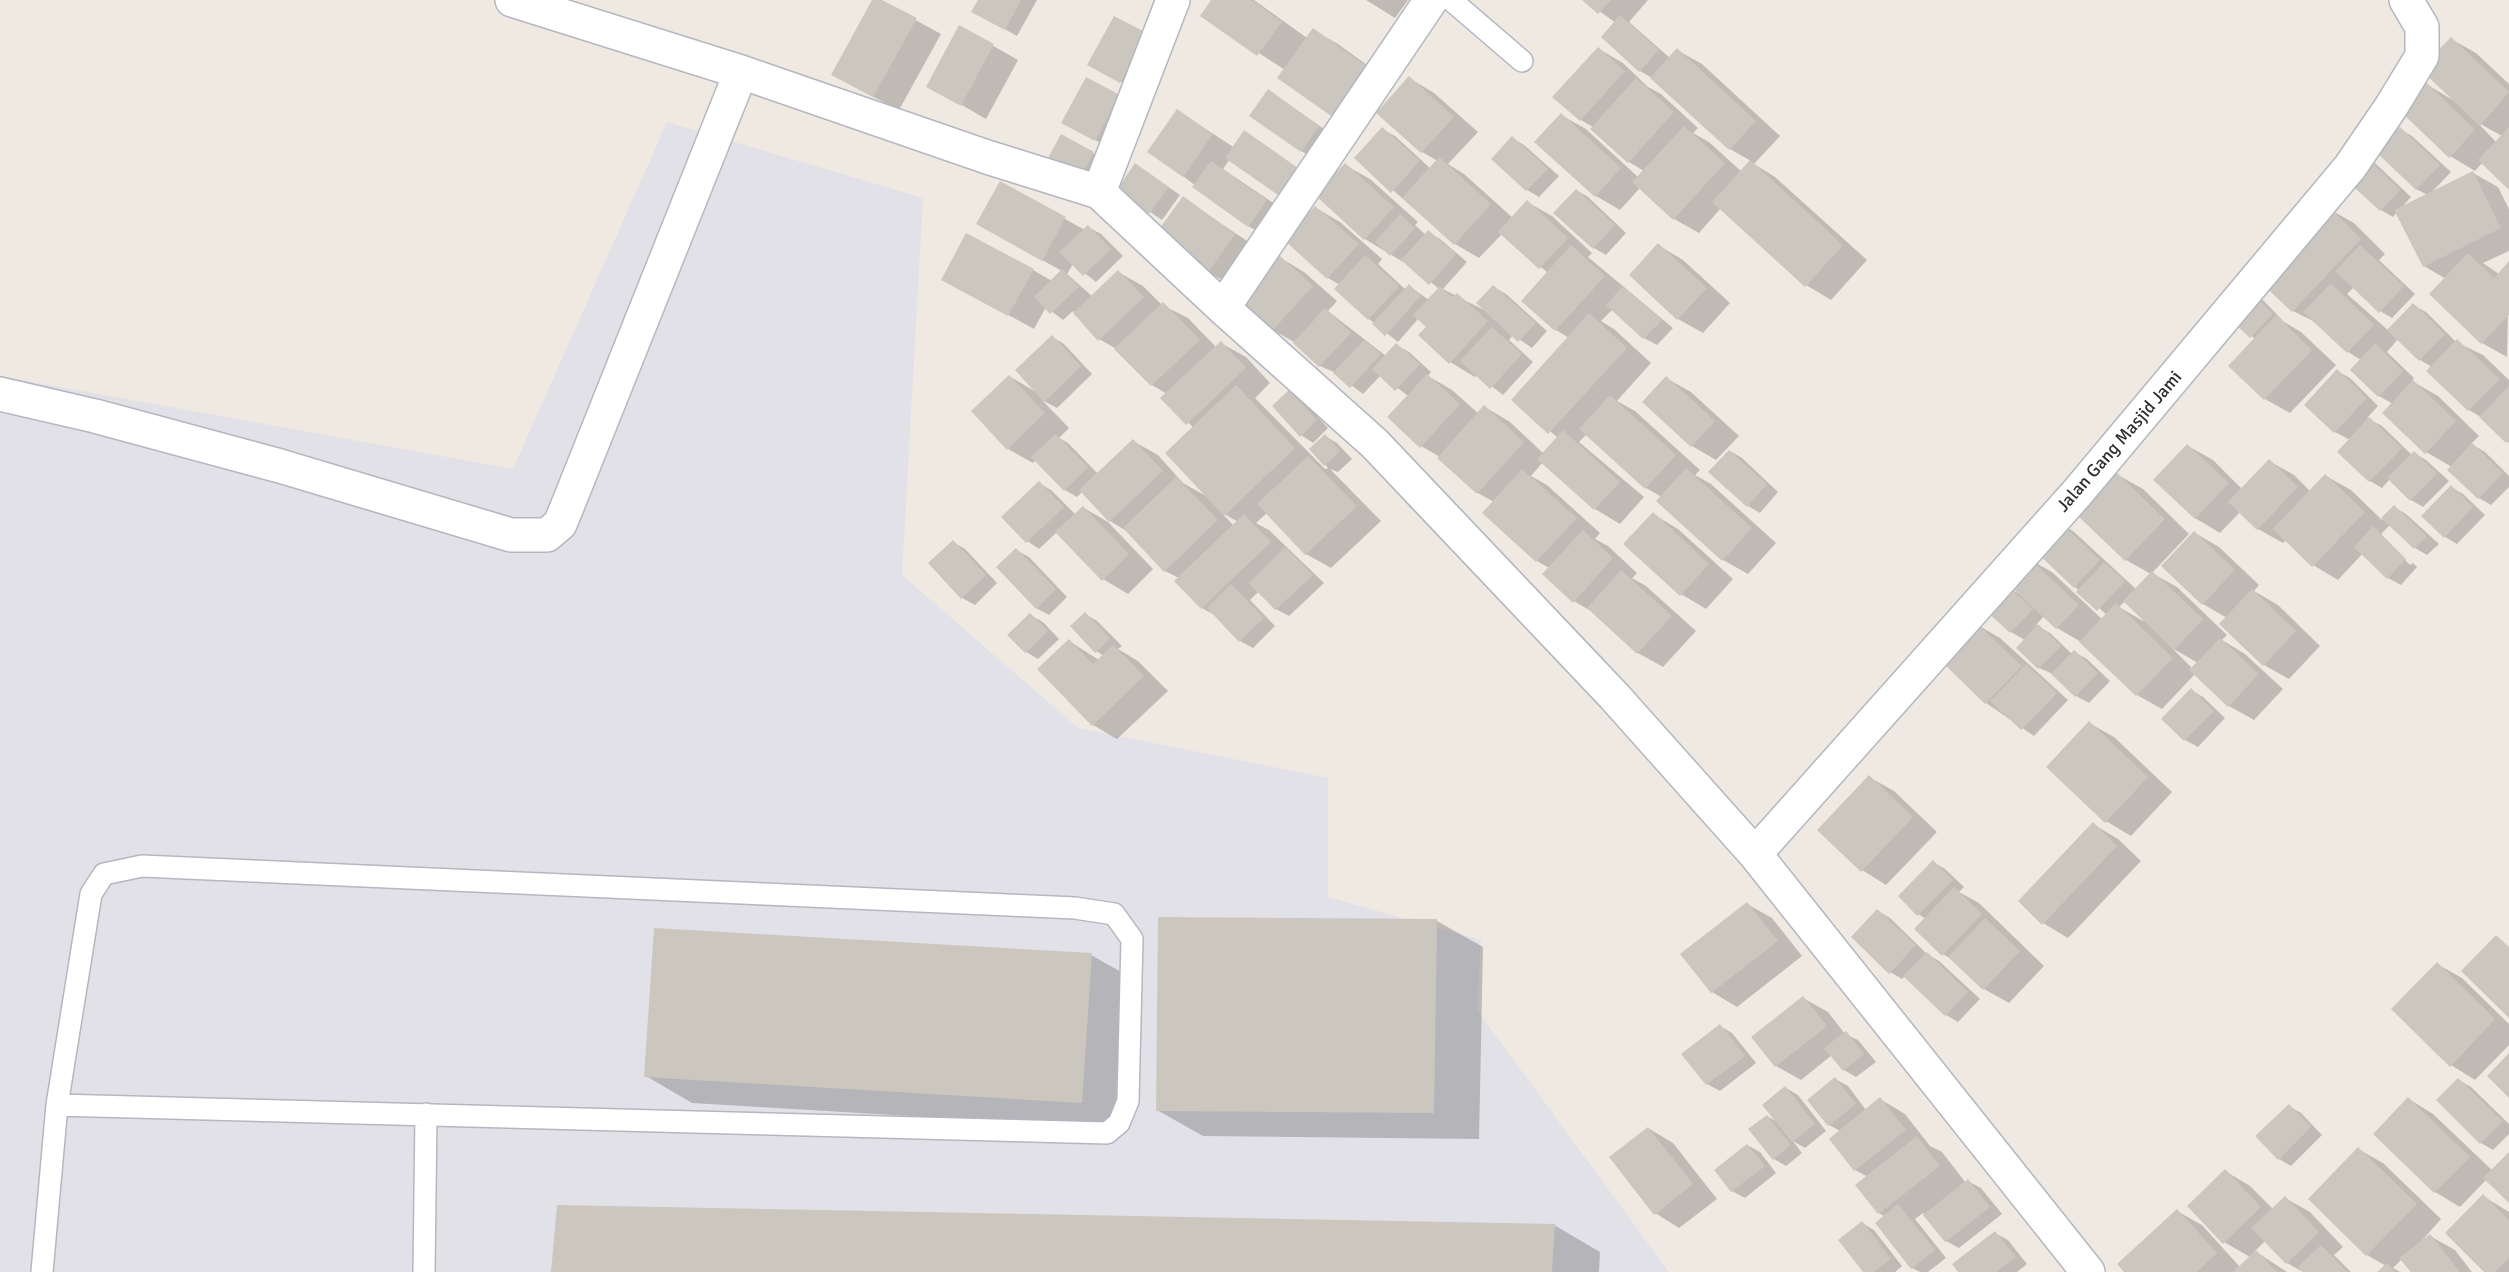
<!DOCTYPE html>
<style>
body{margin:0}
canvas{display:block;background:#efe9e1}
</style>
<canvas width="2509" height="1272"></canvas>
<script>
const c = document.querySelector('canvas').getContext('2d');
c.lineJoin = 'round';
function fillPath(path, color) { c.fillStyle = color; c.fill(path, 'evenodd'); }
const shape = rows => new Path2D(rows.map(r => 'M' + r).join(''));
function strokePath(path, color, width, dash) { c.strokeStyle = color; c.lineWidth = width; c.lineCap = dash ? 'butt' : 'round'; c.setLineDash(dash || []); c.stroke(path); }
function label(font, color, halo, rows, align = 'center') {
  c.font = font + ' Signika,sans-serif'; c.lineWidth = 6; c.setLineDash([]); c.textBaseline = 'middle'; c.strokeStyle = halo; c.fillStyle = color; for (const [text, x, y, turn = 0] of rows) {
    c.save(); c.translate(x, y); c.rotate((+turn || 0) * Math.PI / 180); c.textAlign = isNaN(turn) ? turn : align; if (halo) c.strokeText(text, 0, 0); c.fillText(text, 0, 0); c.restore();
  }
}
fillPath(shape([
 [667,122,923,198,902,575,1078,728,1328,778,1328,897,1481,940,1477,1010,1669,1272,0,1272,0,376,513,469]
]), '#e3e1e8');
fillPath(shape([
 [873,0,879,0,941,34,899,110,858,89],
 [979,0,1037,0,1017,36,985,18],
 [1213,0,1254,0,1307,38,1313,30,1338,44,1393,84,1285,70,1202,16],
 [1366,0,1408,0,1395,18],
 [1584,0,1648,0,1629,22,1670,58,1677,50,1702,64,1780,136,1754,164,1775,177,1867,260,1831,300,1806,285,1721,208,1699,233,1674,219,1640,188,1620,210,1596,196,1561,115,1586,129,1638,177,1644,171,1629,162,1593,127,1581,120,1599,49,1623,63,1648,87,1661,94,1698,128,1693,133,1709,142,1742,172,1751,161,1730,149,1652,78,1640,71,1616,23],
 [960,27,1018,60,986,119,953,100],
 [2451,39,2476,53,2509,84,2509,188,2483,162,2475,171,2450,156,2426,84,2453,100],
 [2477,122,2502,136,2496,142],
 [1158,42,1133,88,1101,72],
 [1409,78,1434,93,1478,132,1448,164,1464,174,1513,218,1527,202,1552,216,1592,253,1588,257,1673,328,1657,345,1644,338,1613,309,1601,321,1614,329,1651,363,1617,401,1635,411,1700,470,1695,475,1711,484,1776,543,1748,574,1723,560,1658,501,1662,497,1646,488,1587,434,1579,442,1644,497,1620,524,1595,509,1543,462,1531,476,1547,485,1600,533,1595,539,1608,546,1637,573,1632,578,1646,586,1696,631,1663,667,1638,653,1594,613,1574,601,1549,568,1537,561,1484,513,1494,502,1478,493,1440,457,1421,446,1408,396,1381,375,1363,394,1334,372,1320,366,1294,342,1273,330,1279,257,1304,272,1337,301,1328,311,1386,356,1396,345,1409,352,1431,372,1428,376,1452,390,1479,414,1485,407,1510,422,1544,454,1558,438,1513,400,1569,338,1556,330,1548,273,1502,234,1479,258,1455,244,1356,158,1382,129,1395,136,1431,169,1438,161,1422,152],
 [1119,97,1108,147,1075,129],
 [1280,98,1331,134,1314,158,1301,151],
 [1178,111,1235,148,1244,132,1309,176,1291,201,1230,159,1223,169,1291,215,1273,240,1248,226,1183,176],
 [2400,129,2412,136,2451,172,2431,193,2473,173,2498,187,2509,209,2509,251,2483,263,2499,274,2509,264,2507,357,2482,343,2431,294,2446,279,2424,266,2397,212,2393,217,2381,210,2364,157,2376,164,2411,197,2401,208,2428,195,2416,189],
 [1062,136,1105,160,1092,183],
 [1512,138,1524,145,1559,176,1539,197,1527,190,1493,159],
 [1136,165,1180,195,1162,220,1118,190],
 [1345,165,1370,179,1418,222,1415,225,1426,235,1428,232,1440,239,1467,262,1443,289,1484,310,1494,287,1506,294,1547,331,1532,348,1513,335,1509,340,1533,362,1503,395,1477,375,1475,377,1450,362,1428,326,1419,318,1398,342,1369,319,1340,285,1328,278,1316,208,1340,222,1382,259,1378,264,1406,290,1409,286,1429,300,1439,289,1404,260,1403,262,1365,239],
 [1000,183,1085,230,1088,227,1101,234,1123,256,1096,282,1073,264,1067,274,1092,296,1118,272,1143,286,1162,305,1188,318,1216,347,1221,343,1246,357,1270,383,1255,398,1325,469,1328,468,1311,449,1325,436,1337,443,1352,459,1338,472,1330,469,1381,521,1331,568,1306,554,1267,513,1256,523,1269,530,1324,583,1289,616,1276,609,1259,591,1250,600,1275,626,1253,648,1240,641,1218,617,1202,608,1179,578,1165,571,1128,532,1110,521,1083,491,1077,497,1065,490,1036,460,1033,463,1008,449,1009,376,1036,392,1052,337,1064,344,1092,374,1057,408,1042,400,1069,428,1059,438,1068,443,1098,474,1133,441,1158,455,1183,483,1206,496,1194,428,1162,398,1167,394,1152,385,1118,350,1099,339,1073,311,1063,320,1046,307,1034,329,968,293,1033,270,1052,281,1062,271,1002,238],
 [1221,512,1238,522,1234,526],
 [1576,190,1588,197,1626,233,1606,255,1594,248],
 [1183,198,1259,249,1233,286,1208,272],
 [2329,209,2354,223,2385,254,2379,260,2415,294,2392,318,2380,311,2354,287,2347,294,2389,331,2413,305,2426,312,2456,342,2483,355,2509,380,2509,443,2481,417,2469,410,2428,371,2432,367,2420,360,2398,339,2387,352,2414,378,2412,381,2438,396,2479,436,2471,444,2485,452,2509,476,2509,487,2491,505,2479,498,2450,470,2452,467,2426,452,2393,404,2379,396,2361,360,2348,352,2319,324,2293,311,2260,280],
 [1658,245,1683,260,1730,303,1703,333,1678,319,1631,275],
 [2252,294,2264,301,2284,322,2301,332,2336,365,2290,413,2265,399,2255,339,2229,316],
 [2337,371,2350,378,2378,406,2367,418,2382,426,2412,455,2414,453,2426,460,2449,481,2423,507,2411,500,2390,479,2382,488,2370,481,2350,440,2335,432],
 [1666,378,1691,392,1739,436,1716,460,1692,446],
 [1289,392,1302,399,1328,428,1313,443,1301,435],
 [2188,446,2213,460,2242,489,2269,461,2294,475,2311,492,2326,476,2351,490,2382,520,2394,507,2406,514,2439,544,2427,555,2415,548,2390,525,2382,533,2382,537,2410,565,2413,563,2382,534,2417,567,2401,585,2388,578,2363,553,2338,580,2313,565,2286,540,2283,543,2258,529,2240,512,2220,533,2195,518],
 [1730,451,1742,458,1778,492,1760,513,1748,506],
 [2118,475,2143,489,2189,534,2152,573,2177,587,2227,635,2222,640,2245,654,2283,689,2254,720,2229,706,2195,674,2162,709,2137,695,2081,642,2057,628,2044,616,2036,625,2050,633,2072,654,2074,652,2087,659,2110,681,2089,703,2076,696,2053,674,2039,668,2018,648,2025,640,2011,632,2008,588,2020,594,2027,558,2052,572,2103,620,2107,615,2075,587,2060,524,2073,531,2136,589,2151,574,2126,560],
 [2125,601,2144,620,2143,621,2119,607],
 [2172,648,2198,663,2192,668],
 [1039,483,1051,490,1076,515,1084,508,1108,522,1153,569,1128,594,1103,579,1057,532,1039,549,1027,541],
 [2451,487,2463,494,2485,515,2457,544,2445,537],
 [1653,514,1678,529,1733,579,1706,609,1681,594],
 [2195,533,2219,547,2259,585,2254,591,2278,605,2320,646,2289,679,2264,665,2227,618,2203,604,2163,566],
 [953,542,965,549,997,583,975,605,962,598,930,563],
 [1016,550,1029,557,1067,597,1049,615,1036,608],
 [1085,614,1097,621,1122,646,1118,649,1138,661,1168,691,1117,739,1093,725,1069,641,1099,660,1104,656,1096,651],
 [1030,615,1043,622,1059,639,1038,659,1026,652],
 [1976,624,2000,638,2068,700,2034,736,1986,703,1942,660],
 [2191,690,2203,697,2225,718,2198,747,2185,740,2163,719],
 [2089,723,2114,737,2172,792,2131,836,2106,821],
 [1869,777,1894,791,1937,832,1886,885,1862,870],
 [2093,824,2118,839,2141,861,2068,938,2043,923],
 [1933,862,1945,869,1964,887,1959,892,1979,903,2044,966,2009,1003,1984,989,1956,962,1943,954,1926,919,1918,914],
 [1747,904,1772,918,1802,956,1737,1007,1712,992,1683,954],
 [1878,911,1890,918,1927,954,1939,961,1980,999,1958,1022,1946,1015,1905,976,1902,979,1890,972],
 [1437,921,1483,947,1479,1139,1203,1136,1157,1110],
 [1091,955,1137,981,1128,1129,692,1103,646,1076],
 [2437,964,2462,978,2509,1024,2509,1045,2475,1080,2451,1065],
 [1803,998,1828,1012,1845,1034,1858,1040,1876,1062,1856,1077,1844,1070,1832,1055,1801,1080,1776,1066],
 [1720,1026,1732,1033,1756,1063,1720,1091,1707,1084,1684,1054],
 [1835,1079,1848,1086,1866,1110,1880,1099,1905,1114,1930,1146,1942,1152,1966,1183,1968,1181,1981,1188,2002,1214,1959,1248,1946,1241,1923,1213,1915,1219,1946,1258,1928,1272,1920,1272,1912,1268,1885,1217,1879,1213,1857,1185,1868,1177,1855,1170,1840,1131,1829,1125],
 [2459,1080,2471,1087,2509,1124,2509,1134,2493,1150,2481,1143,2438,1100],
 [1786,1088,1798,1095,1826,1131,1805,1148,1793,1141,1802,1153,1786,1166,1774,1159,1767,1116,1779,1123],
 [2409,1099,2433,1114,2493,1171,2509,1154,2509,1201,2487,1179,2460,1207,2435,1192,2375,1134],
 [2289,1106,2301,1113,2322,1135,2291,1166,2279,1159],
 [1648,1128,1673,1143,1717,1199,1679,1228,1655,1213],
 [1747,1145,1760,1152,1776,1173,1745,1198,1732,1191],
 [2358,1149,2383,1163,2441,1219,2419,1244,2430,1236,2455,1250,2472,1272,2413,1272,2402,1259,2393,1268,2400,1272,2379,1272,2386,1266,2367,1255,2310,1198],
 [2225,1171,2250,1186,2273,1209,2285,1198,2310,1212,2343,1247,2334,1255,2351,1272,2303,1272,2287,1263,2265,1241,2255,1251,2287,1272,2127,1272,2177,1211,2202,1225,2240,1267,2250,1257,2224,1242],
 [2483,1196,2509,1212,2509,1272,2487,1272],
 [1862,1223,1874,1230,1902,1266,1895,1272,1865,1272],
 [1554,1225,1600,1252,1599,1272,553,1272],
 [1995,1233,2008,1240,2027,1264,2017,1272,1960,1272]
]), '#0003');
fillPath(shape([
 [872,0,882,0,917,18,873,97,831,75],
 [978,0,1021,0,1005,30,971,12],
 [1211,0,1252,0,1282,22,1257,56,1200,16],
 [1582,0,1611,0,1598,14],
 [1620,15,1659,50,1639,72,1601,37],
 [1114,16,1147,33,1120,83,1087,65],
 [959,25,994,44,961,106,926,87],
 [1313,28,1369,68,1334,118,1277,78],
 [2451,37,2509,92,2480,126,2420,69],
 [1598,47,1625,71,1580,121,1552,97],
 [1677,48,1756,121,1729,150,1650,78],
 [1409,76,1454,117,1421,153,1376,113],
 [1086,77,1120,95,1095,141,1061,123],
 [1636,78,1674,112,1628,163,1590,129],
 [2426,82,2475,130,2449,158,2399,110],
 [1268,89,1319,126,1301,152,1249,116],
 [1177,109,1213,134,1183,177,1147,152],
 [1561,113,1621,168,1595,197,1534,142],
 [1684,126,1725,163,1673,220,1632,182],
 [1382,127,1420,161,1391,193,1354,158],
 [2400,127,2440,165,2416,190,2375,151],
 [2509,127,2509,190,2478,160],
 [1244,130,1298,168,1278,195,1225,158],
 [1061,134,1094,152,1080,178,1047,160],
 [1512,136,1548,169,1526,191,1491,159],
 [2364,155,2400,190,2380,211,2343,177],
 [1439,157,1491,204,1454,245,1402,198],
 [1750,160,1843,245,1805,287,1712,202],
 [1211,161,1267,200,1248,227,1192,187],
 [1135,163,1169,187,1149,214,1116,191],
 [1345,163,1394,207,1364,240,1315,195],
 [2473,171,2501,228,2423,267,2394,210],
 [1000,181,1066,217,1042,261,976,224],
 [1576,189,1615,225,1593,249,1553,213],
 [1183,196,1235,234,1208,273,1155,235],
 [1527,200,1568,238,1539,269,1498,232],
 [1315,206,1359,244,1327,279,1284,240],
 [2329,207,2361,239,2292,312,2258,280],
 [1400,214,1415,228,1390,256,1375,242],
 [1088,225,1111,249,1083,276,1059,252],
 [1428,230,1456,254,1429,285,1401,260],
 [966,233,1034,269,1008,316,941,280],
 [1658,243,1707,288,1677,320,1629,275],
 [1571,245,1605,276,1555,331,1521,301],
 [2360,245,2404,286,2379,313,2335,271],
 [2468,253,2494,278,2509,261,2509,315,2481,344,2429,294],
 [1279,255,1313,286,1272,331,1238,300],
 [1365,255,1399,286,1368,320,1334,289],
 [1062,269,1079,287,1050,314,1034,297],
 [1118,270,1144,297,1098,341,1073,313],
 [2331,283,2374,325,2347,353,2303,312],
 [1409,284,1421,296,1385,336,1372,324],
 [1493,285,1536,323,1518,342,1476,303],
 [1440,286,1452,297,1457,293,1488,321,1449,364,1418,335,1426,327,1413,315],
 [1623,286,1662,320,1643,339,1606,305],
 [2251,292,2273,314,2250,338,2227,316],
 [1163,302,1200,340,1151,386,1114,349],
 [2413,303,2445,334,2419,361,2387,330],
 [1325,308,1351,333,1319,367,1293,343],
 [1589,313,1627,348,1548,434,1511,400],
 [2276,315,2312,350,2264,400,2228,366],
 [1492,327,1522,354,1490,389,1460,361],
 [1052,335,1081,366,1044,402,1015,370],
 [2457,339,2500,379,2468,411,2426,371],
 [1364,340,1381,354,1350,388,1333,373],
 [1221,341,1246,368,1186,425,1160,398],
 [1396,343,1420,364,1395,391,1372,369],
 [2375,343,2403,371,2378,397,2350,370],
 [2337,369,2367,398,2334,433,2304,405],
 [1427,374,1460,404,1420,448,1387,417],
 [1009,375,1045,413,1007,450,971,411],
 [1666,376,1715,421,1691,447,1642,402],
 [2413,380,2456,421,2425,454,2382,413],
 [1236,385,1295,448,1224,516,1165,453],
 [2509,386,2509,440,2506,443,2479,417],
 [1289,390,1317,420,1300,437,1272,406],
 [1610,395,1676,455,1645,489,1579,429],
 [1484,405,1524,442,1477,494,1437,458],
 [2369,417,2402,448,2369,482,2337,452],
 [1563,430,1620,482,1594,510,1537,459],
 [1056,434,1088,467,1064,491,1031,457],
 [1325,434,1340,451,1324,466,1309,449],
 [1133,439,1163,471,1109,522,1079,490],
 [2472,443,2503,473,2478,499,2447,470],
 [2187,444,2229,483,2195,519,2153,480],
 [1729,450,1767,484,1747,507,1708,472],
 [2414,451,2437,473,2410,501,2387,478],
 [1308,456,1357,506,1305,555,1257,504],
 [2269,459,2298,487,2257,530,2228,502],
 [1686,468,1752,528,1722,561,1656,501],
 [1522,469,1577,518,1536,562,1482,513],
 [2117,473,2165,519,2125,561,2077,515],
 [2325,474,2365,512,2312,567,2273,529],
 [1176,477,1218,520,1164,572,1123,528],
 [1039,481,1064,507,1026,543,1001,517],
 [2451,485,2473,507,2444,538,2421,516],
 [2394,505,2427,536,2414,549,2381,518],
 [1083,506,1129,554,1102,581,1055,532],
 [1653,512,1709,564,1680,596,1623,544],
 [1244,514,1271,542,1201,609,1174,581],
 [2060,522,2100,560,2074,588,2034,550],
 [2373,526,2406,559,2387,579,2354,547],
 [1583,530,1613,558,1573,603,1542,574],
 [2194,531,2235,570,2202,605,2161,566],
 [953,540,986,575,961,599,928,563],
 [1285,547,1313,575,1275,610,1249,583],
 [1016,548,1056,589,1036,609,996,567],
 [2027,556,2079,605,2056,629,2004,580],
 [2104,562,2125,581,2097,611,2076,592],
 [1621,570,1672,616,1637,654,1587,608],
 [2152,571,2203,619,2174,650,2123,601],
 [1231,584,1264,618,1239,642,1207,608],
 [2008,586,2033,609,2010,633,1984,609],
 [2252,589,2296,631,2263,666,2219,624],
 [2116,603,2173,658,2136,696,2079,642],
 [1085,612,1110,638,1095,653,1070,626],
 [1030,613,1048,631,1025,653,1007,635],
 [1975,622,2022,666,1985,704,1940,660],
 [2038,624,2061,646,2038,669,2016,648],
 [2220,638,2259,674,2228,707,2189,670],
 [1069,639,1093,664,1113,645,1144,676,1092,726,1037,669],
 [2074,650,2098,673,2075,697,2051,674],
 [2026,664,2057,693,2021,730,1990,701],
 [2191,688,2214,711,2184,741,2161,719],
 [2089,721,2148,777,2105,823,2046,767],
 [1869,775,1913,817,1861,872,1817,830],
 [2093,822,2117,846,2042,925,2018,901],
 [1933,860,1953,880,1917,916,1898,896],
 [1954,887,1982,914,1942,956,1914,929],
 [1747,902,1778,941,1711,993,1680,954],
 [1877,909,1916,945,1889,974,1851,937],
 [1158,917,1437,919,1434,1113,1156,1111],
 [1985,918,2020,951,1983,990,1948,957],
 [654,928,1092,953,1082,1103,644,1077],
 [2496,935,2509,947,2509,1018,2461,971],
 [1927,952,1968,992,1945,1016,1903,976],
 [2437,962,2495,1019,2450,1067,2391,1009],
 [1803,996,1827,1026,1775,1067,1751,1037],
 [1720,1024,1745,1056,1706,1085,1681,1054],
 [1846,1031,1864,1054,1843,1071,1824,1048],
 [2509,1053,2509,1098,2487,1076],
 [1835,1077,1856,1104,1828,1126,1807,1100],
 [2458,1078,2503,1121,2480,1144,2436,1100],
 [1785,1086,1815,1124,1792,1142,1762,1105],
 [1880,1097,1906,1130,1854,1171,1829,1139],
 [2408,1097,2470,1157,2434,1193,2373,1134],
 [2289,1104,2311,1127,2278,1160,2255,1136],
 [1767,1115,1791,1145,1773,1160,1748,1129],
 [1648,1127,1693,1184,1654,1215,1609,1157],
 [1917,1136,1940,1166,1878,1214,1855,1185],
 [1747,1144,1765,1166,1731,1192,1714,1170],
 [2358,1147,2417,1204,2366,1256,2308,1199],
 [2509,1152,2509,1203,2483,1178],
 [2225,1169,2261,1207,2223,1244,2187,1206],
 [1968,1179,1990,1207,1945,1242,1923,1215],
 [2483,1194,2509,1220,2509,1258,2495,1272,2484,1272,2445,1233],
 [2285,1196,2319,1232,2286,1264,2251,1228],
 [1898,1204,1935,1250,1911,1269,1875,1223],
 [557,1205,1555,1224,1552,1272,551,1272],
 [2177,1209,2217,1253,2197,1272,2124,1272,2117,1264],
 [1862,1221,1891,1259,1874,1272,1863,1272,1838,1240],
 [1995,1231,2016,1257,1996,1272,1958,1272,1952,1264],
 [2430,1234,2460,1272,2411,1272,2399,1258],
 [2321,1245,2347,1272,2303,1272,2298,1267],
 [2256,1250,2277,1272,2233,1272],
 [2387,1263,2395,1272,2377,1272]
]), '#cbc7bf');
const service = shape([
 [1451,0,1522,61],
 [42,1272,57,1105,1107,1133,1119,1123,1128,1101,1132,939,1114,914,1075,908,142,866,104,874,91,894,57,1105],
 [424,1272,426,1114]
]);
const minor = shape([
 [512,0,741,72,987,157,1099,192,1223,308,1375,444,1614,696,1755,854,2088,1272],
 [1099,192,1173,0],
 [1223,308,1431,0],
 [0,394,95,416,280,466,511,535,547,535,560,524,569,502,741,72],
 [1755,854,2077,493,2350,167,2391,107,2422,56,2422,27,2406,0]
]);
strokePath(service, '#b4b7c1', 24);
strokePath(minor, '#b4b7c1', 36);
strokePath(service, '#fff', 21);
strokePath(minor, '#fff', 33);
label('18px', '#2e2e2e', '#fff', [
 ["Jalan Gang Masjid Jami",2120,442,-49]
]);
</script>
